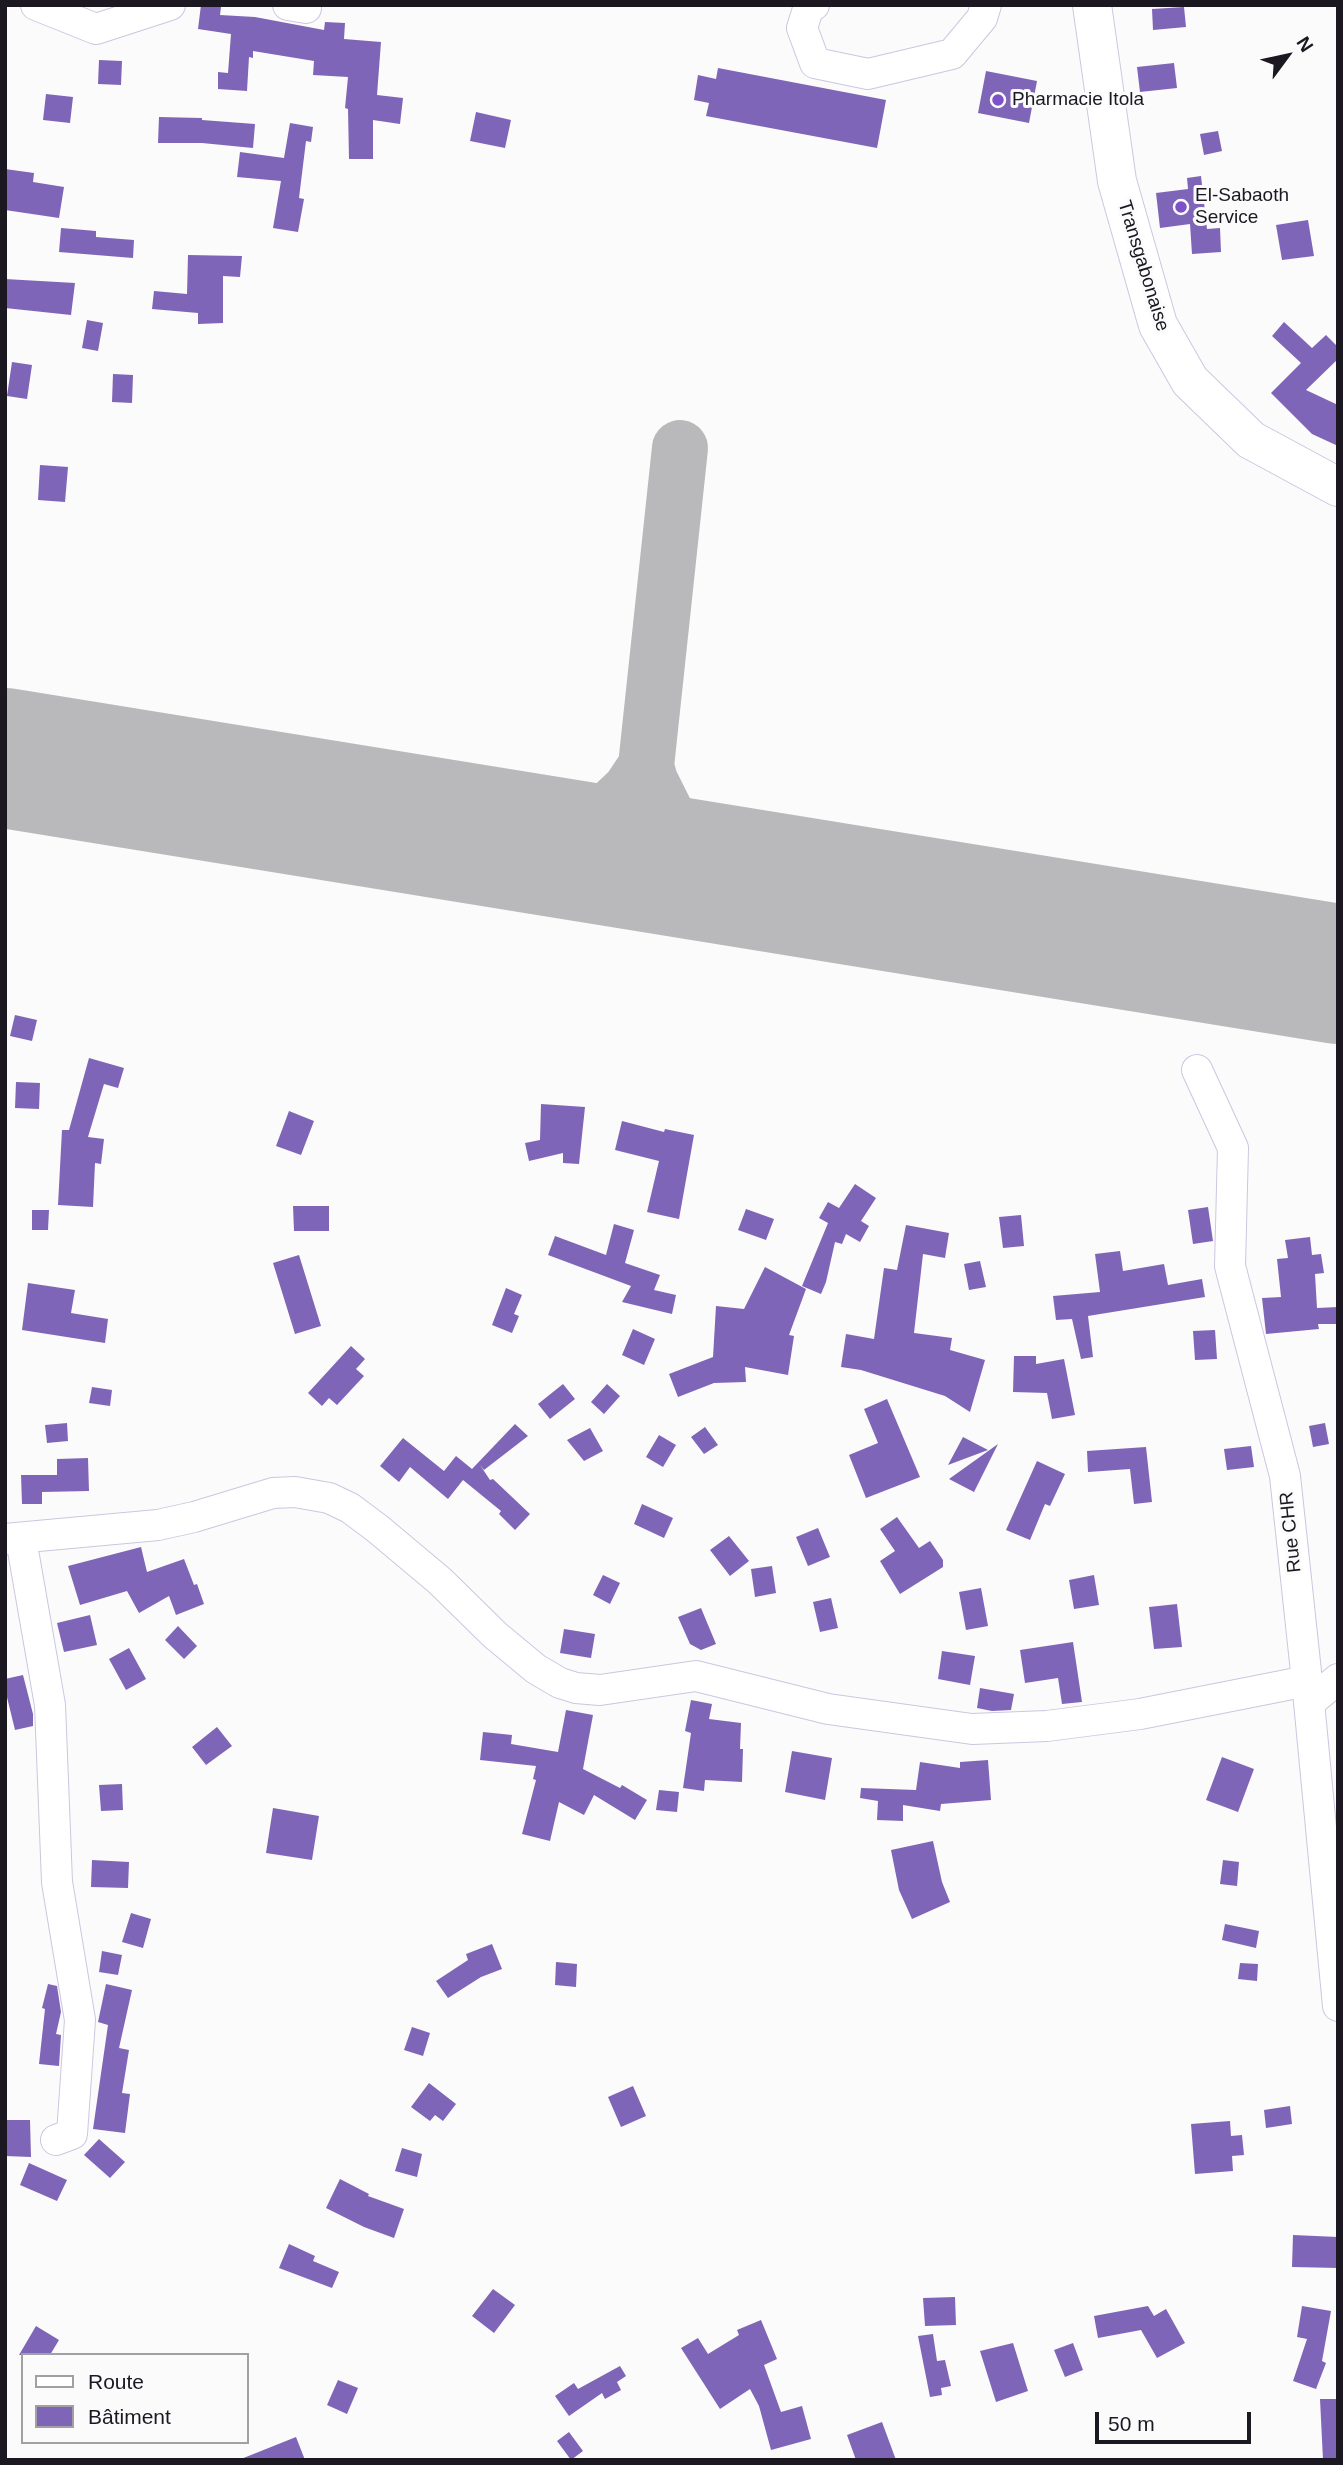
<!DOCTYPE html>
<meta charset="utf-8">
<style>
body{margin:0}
#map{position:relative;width:1343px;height:2465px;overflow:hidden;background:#fbfbfb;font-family:Arial,sans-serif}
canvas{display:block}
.frame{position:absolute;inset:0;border:7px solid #1b1821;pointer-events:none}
.legend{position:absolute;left:21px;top:2353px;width:228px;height:91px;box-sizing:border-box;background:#fbfbfb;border:2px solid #a1a0a4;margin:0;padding:9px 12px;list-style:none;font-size:21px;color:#1b1821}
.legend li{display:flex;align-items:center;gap:14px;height:35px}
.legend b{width:35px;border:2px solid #a1a0a4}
.north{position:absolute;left:1252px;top:21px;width:70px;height:70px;-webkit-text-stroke:5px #fbfbfb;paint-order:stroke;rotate:57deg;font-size:19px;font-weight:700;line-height:28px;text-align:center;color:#1b1821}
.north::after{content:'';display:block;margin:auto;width:24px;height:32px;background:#1b1821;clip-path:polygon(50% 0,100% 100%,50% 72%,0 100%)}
.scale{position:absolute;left:1095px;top:2412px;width:156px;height:32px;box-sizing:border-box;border:4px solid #1b1821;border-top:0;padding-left:9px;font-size:21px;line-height:24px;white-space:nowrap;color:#1b1821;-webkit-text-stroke:5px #fbfbfb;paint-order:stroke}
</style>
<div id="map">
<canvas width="1343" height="2465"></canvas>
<div class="frame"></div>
<ul class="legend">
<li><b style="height:9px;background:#fff"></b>Route</li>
<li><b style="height:19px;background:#7f65b7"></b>Bâtiment</li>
</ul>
<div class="north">N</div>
<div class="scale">50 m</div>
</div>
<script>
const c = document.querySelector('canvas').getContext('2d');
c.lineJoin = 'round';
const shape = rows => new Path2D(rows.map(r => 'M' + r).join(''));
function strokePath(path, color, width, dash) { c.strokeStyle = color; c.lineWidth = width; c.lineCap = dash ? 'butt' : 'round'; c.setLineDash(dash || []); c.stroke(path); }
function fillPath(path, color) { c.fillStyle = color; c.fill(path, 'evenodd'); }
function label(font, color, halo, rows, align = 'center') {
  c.font = font + ' Arial,sans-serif'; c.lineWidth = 6; c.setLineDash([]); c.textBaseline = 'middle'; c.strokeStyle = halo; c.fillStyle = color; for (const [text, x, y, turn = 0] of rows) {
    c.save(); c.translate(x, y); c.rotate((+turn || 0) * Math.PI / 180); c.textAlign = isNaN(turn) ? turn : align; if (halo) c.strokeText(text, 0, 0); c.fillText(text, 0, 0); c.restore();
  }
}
strokePath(shape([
 [680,448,646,766,650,781,672,825,732,876],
 [530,843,592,821,612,807,630,790,646,766]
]), '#b9b8ba', 56);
strokePath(shape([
 [5,758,1338,974]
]), '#b9b8ba', 140);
fillPath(shape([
 [201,5,221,7,220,15,255,17,324,30,325,22,345,23,344,39,381,42,377,95,403,98,400,124,373,120,373,159,349,159,348,109,345,108,348,77,313,75,314,61,253,51,253,58,249,57,247,91,218,89,218,72,228,73,231,34,198,29],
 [1184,7,1186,27,1153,30,1152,9],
 [99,60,122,61,121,85,98,84],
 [1174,63,1177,88,1140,92,1137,67],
 [718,68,886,100,877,148,706,116,709,103,694,100,698,75,716,79],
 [986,71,1037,81,1029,123,978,113],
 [46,94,73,97,70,123,43,120],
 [476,112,511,120,505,148,470,141],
 [159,117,202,118,202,120,255,124,253,148,202,143,158,143],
 [290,123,313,127,311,142,306,141,299,198,304,199,298,232,273,228,281,181,237,177,240,152,284,158],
 [1218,131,1222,151,1204,155,1200,134],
 [5,169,34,173,33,182,64,187,59,218,5,210],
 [1201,176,1207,229,1220,228,1221,252,1192,254,1190,224,1160,228,1156,193,1188,189,1187,178],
 [1308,220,1314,256,1282,260,1276,225],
 [61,228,96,231,96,237,134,240,133,258,59,252],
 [188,255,242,256,240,277,223,276,223,323,198,324,198,313,152,309,154,291,187,294],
 [5,279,75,283,71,315,5,308],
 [87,320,103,323,98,351,82,348],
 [1284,322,1312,348,1326,335,1338,347,1338,359,1306,390,1338,405,1338,446,1312,434,1271,393,1301,363,1272,336],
 [12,362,32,365,27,399,7,396],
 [113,374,133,375,132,403,112,402],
 [40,465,68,467,65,502,38,500],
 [15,1015,37,1020,32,1041,10,1036],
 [89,1058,124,1068,118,1088,104,1084,88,1137,104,1139,101,1164,95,1163,93,1207,58,1205,62,1130,69,1130],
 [16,1082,40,1083,39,1109,15,1108],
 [541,1104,585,1107,579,1164,563,1163,563,1153,529,1161,525,1143,540,1140],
 [289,1111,314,1121,301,1155,276,1146],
 [622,1121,664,1132,665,1129,694,1135,679,1219,647,1212,659,1161,615,1150],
 [855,1184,876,1198,861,1221,869,1226,860,1242,846,1234,842,1244,835,1242,826,1282,821,1294,802,1286,828,1223,819,1218,828,1202,839,1208],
 [293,1206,329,1206,329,1231,294,1231],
 [1208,1207,1213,1241,1193,1244,1188,1210],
 [746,1209,774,1219,766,1240,738,1230],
 [32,1210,49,1210,48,1230,32,1230],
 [1021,1215,1024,1246,1003,1248,999,1217],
 [614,1224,634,1230,625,1263,660,1275,654,1290,676,1295,672,1314,622,1302,631,1286,548,1255,555,1236,606,1255],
 [906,1225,949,1233,945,1258,923,1254,914,1333,952,1338,950,1350,985,1360,970,1412,945,1396,861,1370,841,1367,846,1334,874,1339,884,1268,897,1270],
 [1310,1237,1312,1255,1321,1254,1324,1273,1315,1274,1317,1308,1338,1307,1338,1324,1318,1324,1319,1329,1266,1334,1262,1298,1281,1297,1277,1259,1288,1258,1285,1240],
 [1120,1251,1123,1271,1164,1264,1168,1285,1202,1279,1205,1297,1088,1316,1093,1357,1081,1359,1072,1319,1056,1320,1053,1296,1100,1292,1095,1254],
 [299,1255,321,1326,295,1334,273,1263],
 [980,1261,986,1287,969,1290,964,1264],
 [765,1267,806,1289,789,1335,794,1336,788,1375,745,1367,746,1382,714,1383,678,1397,669,1374,713,1357,716,1306,744,1309],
 [28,1283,75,1290,71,1313,108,1319,105,1343,22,1330],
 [506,1288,522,1295,514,1314,519,1316,512,1333,492,1325],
 [633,1329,655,1339,644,1365,622,1355],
 [1215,1330,1217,1359,1195,1360,1193,1331],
 [351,1346,365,1359,356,1369,364,1376,337,1405,329,1398,322,1406,308,1393],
 [1014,1356,1036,1356,1036,1364,1064,1359,1075,1415,1052,1419,1047,1393,1013,1392],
 [563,1384,575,1399,550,1419,538,1404],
 [607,1384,620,1396,604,1414,591,1402],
 [92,1387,112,1390,110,1406,89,1403],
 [887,1399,920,1477,866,1498,849,1455,878,1443,864,1409],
 [67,1423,68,1441,47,1443,45,1425],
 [1325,1423,1329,1444,1313,1447,1309,1426],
 [515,1424,528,1436,484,1470,480,1465,490,1480,493,1479,530,1514,515,1530,499,1514,501,1511,463,1480,448,1499,410,1467,399,1482,380,1466,403,1438,444,1471,456,1456,472,1469],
 [705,1427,718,1445,704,1454,691,1437],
 [590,1428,603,1451,584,1461,567,1440],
 [659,1435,676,1445,663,1467,646,1457],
 [963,1437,988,1450,948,1465],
 [998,1444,974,1492,949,1479],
 [1251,1446,1254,1467,1227,1470,1224,1449],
 [1146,1447,1152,1502,1134,1504,1130,1469,1088,1472,1087,1451],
 [88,1458,89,1491,42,1492,42,1504,22,1504,21,1475,57,1475,57,1459],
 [1037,1461,1065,1474,1050,1506,1045,1504,1030,1540,1006,1530],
 [642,1504,673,1518,664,1538,634,1524],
 [897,1517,919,1548,930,1541,943,1560,943,1567,900,1594,880,1561,895,1551,880,1529],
 [818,1528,830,1557,808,1566,796,1537],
 [729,1536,749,1561,730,1576,710,1550],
 [141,1547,147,1572,184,1559,194,1585,197,1584,204,1604,176,1615,169,1596,139,1613,127,1591,80,1605,68,1566],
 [772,1566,776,1593,755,1597,751,1569],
 [603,1575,620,1583,610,1604,593,1595],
 [1094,1575,1099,1605,1074,1609,1069,1580],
 [981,1588,988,1626,966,1630,959,1592],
 [831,1598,838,1628,820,1632,813,1602],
 [1177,1604,1182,1647,1154,1649,1149,1607],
 [701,1608,716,1644,701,1650,690,1644,678,1617],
 [90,1615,97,1645,64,1652,57,1623],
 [178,1626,197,1646,184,1659,165,1640],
 [564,1629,595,1634,591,1658,560,1653],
 [1073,1642,1082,1702,1062,1704,1058,1678,1025,1683,1020,1650],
 [129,1648,146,1679,126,1690,109,1659],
 [942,1651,975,1656,970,1685,938,1679],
 [23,1675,33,1714,33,1726,15,1730,5,1689,5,1679],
 [980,1688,1014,1694,1011,1710,992,1711,977,1708],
 [691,1700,712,1704,709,1719,741,1723,740,1749,743,1749,742,1782,705,1780,704,1791,683,1788,691,1733,685,1731],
 [566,1710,593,1715,583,1769,620,1788,622,1785,647,1800,635,1820,594,1795,584,1815,559,1802,550,1841,522,1834,536,1780,533,1779,536,1766,480,1760,483,1732,512,1735,511,1744,558,1752],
 [217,1727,232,1746,206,1765,192,1747],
 [792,1751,832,1758,825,1800,785,1792],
 [1222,1757,1254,1769,1238,1812,1206,1800],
 [988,1760,991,1800,941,1804,940,1811,903,1805,903,1821,877,1820,878,1801,860,1798,861,1788,916,1790,920,1762,960,1768,960,1762],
 [122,1784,123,1810,101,1811,99,1785],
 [659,1790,679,1792,677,1812,656,1810],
 [273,1808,319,1816,312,1860,266,1853],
 [933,1841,942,1882,950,1902,912,1919,899,1890,891,1850],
 [92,1860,129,1862,128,1888,91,1887],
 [1223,1860,1239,1862,1237,1886,1220,1884],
 [131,1913,151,1919,143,1948,122,1942],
 [1225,1924,1259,1931,1256,1948,1222,1940],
 [492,1944,502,1969,481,1977,448,1998,436,1981,468,1960,466,1954],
 [102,1951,122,1955,118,1975,99,1972],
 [556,1962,577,1964,576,1987,555,1985],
 [1240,1963,1258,1964,1257,1981,1238,1979],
 [48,1984,57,1986,61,2012,56,2034,61,2035,59,2066,39,2064,45,2009,42,2008],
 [106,1984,132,1990,119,2048,129,2050,122,2093,130,2094,125,2133,93,2129,108,2025,98,2022],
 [412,2027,430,2033,423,2056,404,2050],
 [429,2083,456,2104,443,2121,435,2115,430,2121,411,2107],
 [633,2086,646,2116,621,2127,608,2097],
 [1290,2106,1292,2124,1266,2128,1264,2110],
 [5,2120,30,2120,31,2157,5,2156],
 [1230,2121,1231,2136,1242,2135,1244,2155,1232,2156,1233,2171,1195,2174,1191,2124],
 [99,2139,125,2162,110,2178,84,2155],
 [402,2148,422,2154,417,2177,395,2171],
 [29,2163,67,2180,57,2201,20,2185],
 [340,2179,369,2194,368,2196,404,2209,394,2238,364,2227,326,2208],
 [1293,2235,1338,2237,1338,2268,1292,2267],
 [289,2244,315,2256,313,2261,339,2272,332,2288,279,2268],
 [493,2289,515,2305,494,2333,472,2316],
 [955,2297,956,2325,925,2326,923,2298],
 [1148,2306,1154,2316,1166,2309,1185,2343,1157,2358,1141,2330,1098,2338,1094,2316],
 [1302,2306,1331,2311,1322,2361,1326,2363,1316,2389,1293,2381,1307,2339,1297,2337],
 [761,2320,777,2359,764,2365,781,2412,802,2406,811,2439,771,2450,759,2406,750,2389,720,2409,681,2348,698,2338,708,2354,739,2335,737,2330],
 [36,2326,59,2340,50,2355,19,2355],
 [933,2334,937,2361,945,2360,951,2386,941,2388,942,2395,930,2397,918,2336],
 [1013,2343,1028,2391,996,2402,980,2351],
 [1073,2343,1083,2370,1065,2377,1054,2350],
 [620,2366,626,2376,617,2382,621,2390,605,2399,602,2393,569,2416,555,2396,574,2383,578,2389],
 [338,2380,358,2388,347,2414,327,2405],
 [1320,2399,1338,2399,1338,2460,1323,2460],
 [882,2422,896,2460,856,2460,847,2435],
 [569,2432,583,2451,571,2460,557,2441],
 [296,2437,305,2460,241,2460,241,2459]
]), '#7f65b7');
const minor = shape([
 [36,5,96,29,170,5],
 [288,5,306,8],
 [814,5,808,9,802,28,815,63,868,74,952,54,982,18,986,5],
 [1197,1070,1233,1148,1230,1266,1285,1476,1307,1681,1338,2006],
 [5,1539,158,1525,194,1517,273,1493,295,1492,329,1498,350,1508,378,1529,440,1581,495,1635,536,1669,560,1683,576,1688,600,1690,696,1676,828,1709,972,1729,1047,1726,1140,1714,1307,1681],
 [21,1539,50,1705,57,1882,80,2020,72,2134,56,2140],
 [1309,1703,1338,1679]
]);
const highway = shape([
 [1092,5,1117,181,1158,325,1190,381,1251,440,1338,487]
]);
strokePath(minor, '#cdc6e0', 32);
strokePath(highway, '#cdc6e0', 40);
strokePath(minor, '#fff', 30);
strokePath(highway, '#fff', 38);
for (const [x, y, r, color] of [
 [998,100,7,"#7c51ca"],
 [1181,207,7,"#7c51ca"]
]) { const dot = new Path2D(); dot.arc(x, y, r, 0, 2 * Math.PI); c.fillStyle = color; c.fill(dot); strokePath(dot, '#fbfbfb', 2.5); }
label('19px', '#1b1821', '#fbfbfb', [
 ["Pharmacie Itola",1012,100],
 ["El-Sabaoth",1195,196],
 ["Service",1195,218]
], 'left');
label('19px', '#1b1821', '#fbfbfb', [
 ["Transgabonaise",1143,266,73],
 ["Rue CHR",1291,1532,-96]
]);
</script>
